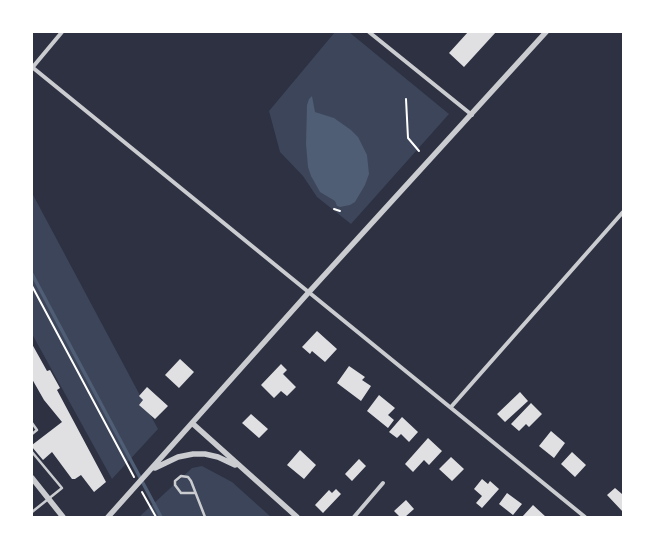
<!DOCTYPE html>
<style>
body{margin:0}
#map{position:relative;width:655px;height:549px;overflow:hidden;background:#2d3142;font-family:Manrope,sans-serif}
canvas{display:block}
.frame{position:absolute;inset:0;border:33px solid #fff;pointer-events:none}
</style>
<div id="map">
<canvas width="655" height="549"></canvas>
<div class="frame"></div>
</div>
<script>
const c = document.querySelector('canvas').getContext('2d');
c.lineJoin = 'round';
function fillPath(path, color) { c.fillStyle = color; c.fill(path, 'evenodd'); }
const shape = rows => new Path2D(rows.map(r => 'M' + r).join(''));
function strokePath(path, color, width, dash) { c.strokeStyle = color; c.lineWidth = width; c.lineCap = dash ? 'butt' : 'round'; c.setLineDash(dash || []); c.stroke(path); }
fillPath(shape([
 [335,32,349,32,449,114,351,224,317,197,303,176,280,152,269,111],
 [32,193,158,429,112,479,32,334],
 [202,466,232,482,271,517,139,517,192,468]
]), '#3c4559');
fillPath(shape([
 [312,96,315,112,334,118,351,130,358,137,367,155,369,174,365,185,355,202,350,205,340,207,337,206,335,201,320,192,311,176,308,167,306,144,307,105,309,99]
]), '#4f5d75');
strokePath(shape([
 [32,274,161,517]
]), '#4f5d75', 3.5);
fillPath(shape([
 [468,32,496,32,464,67,449,53],
 [317,331,337,349,325,362,312,351,310,354,302,347],
 [32,344,47,371,50,370,60,388,57,390,106,482,94,492,81,475,75,479,72,479,52,452,43,460,32,447,32,445,62,422,44,400,32,379],
 [180,359,194,372,179,388,165,375],
 [281,364,287,370,283,374,296,387,287,396,281,391,274,398,261,385],
 [349,366,365,377,362,380,371,386,361,401,337,383],
 [147,387,168,406,155,419,139,405,143,400,139,396],
 [520,392,528,401,505,422,497,414],
 [379,395,395,408,388,415,394,420,388,428,367,411],
 [531,403,542,414,529,427,526,424,519,431,511,424],
 [251,414,268,429,259,438,242,423],
 [402,417,418,432,409,442,401,434,397,438,389,432],
 [551,431,565,443,554,458,539,446],
 [428,438,442,451,429,465,424,460,413,472,405,464],
 [300,450,316,465,304,479,287,465],
 [572,452,586,465,575,477,561,464],
 [451,457,464,469,452,481,439,469],
 [359,459,366,466,352,481,345,474],
 [482,479,488,484,490,481,499,489,482,508,476,503,482,496,474,489],
 [615,488,622,494,623,493,623,512,607,495],
 [336,489,341,494,323,513,315,505,329,490,332,493],
 [507,493,522,504,513,515,499,504],
 [406,500,414,509,405,517,400,517,394,511],
 [533,505,546,517,522,517]
]), '#e0e0e3');
strokePath(shape([
 [406,99,408,138,419,151],
 [334,209,340,211],
 [32,286,134,477],
 [142,492,156,517]
]), '#fff', 2);
strokePath(shape([
 [32,423,37,430,32,434],
 [32,452,62,488,32,512],
 [195,493,181,493,175,485,175,481,181,476,188,477,191,481,205,517]
]), '#caccd0', 2.5);
strokePath(shape([
 [369,32,472,115],
 [32,67,585,517],
 [32,68,62,32],
 [451,407,623,212],
 [354,517,383,483]
]), '#caccd0', 4);
strokePath(shape([
 [192,423,297,517],
 [155,468,178,457,193,454,205,454,218,457,235,465],
 [32,478,63,517],
 [108,517,309,292,546,32]
]), '#caccd0', 5.5);
</script>
